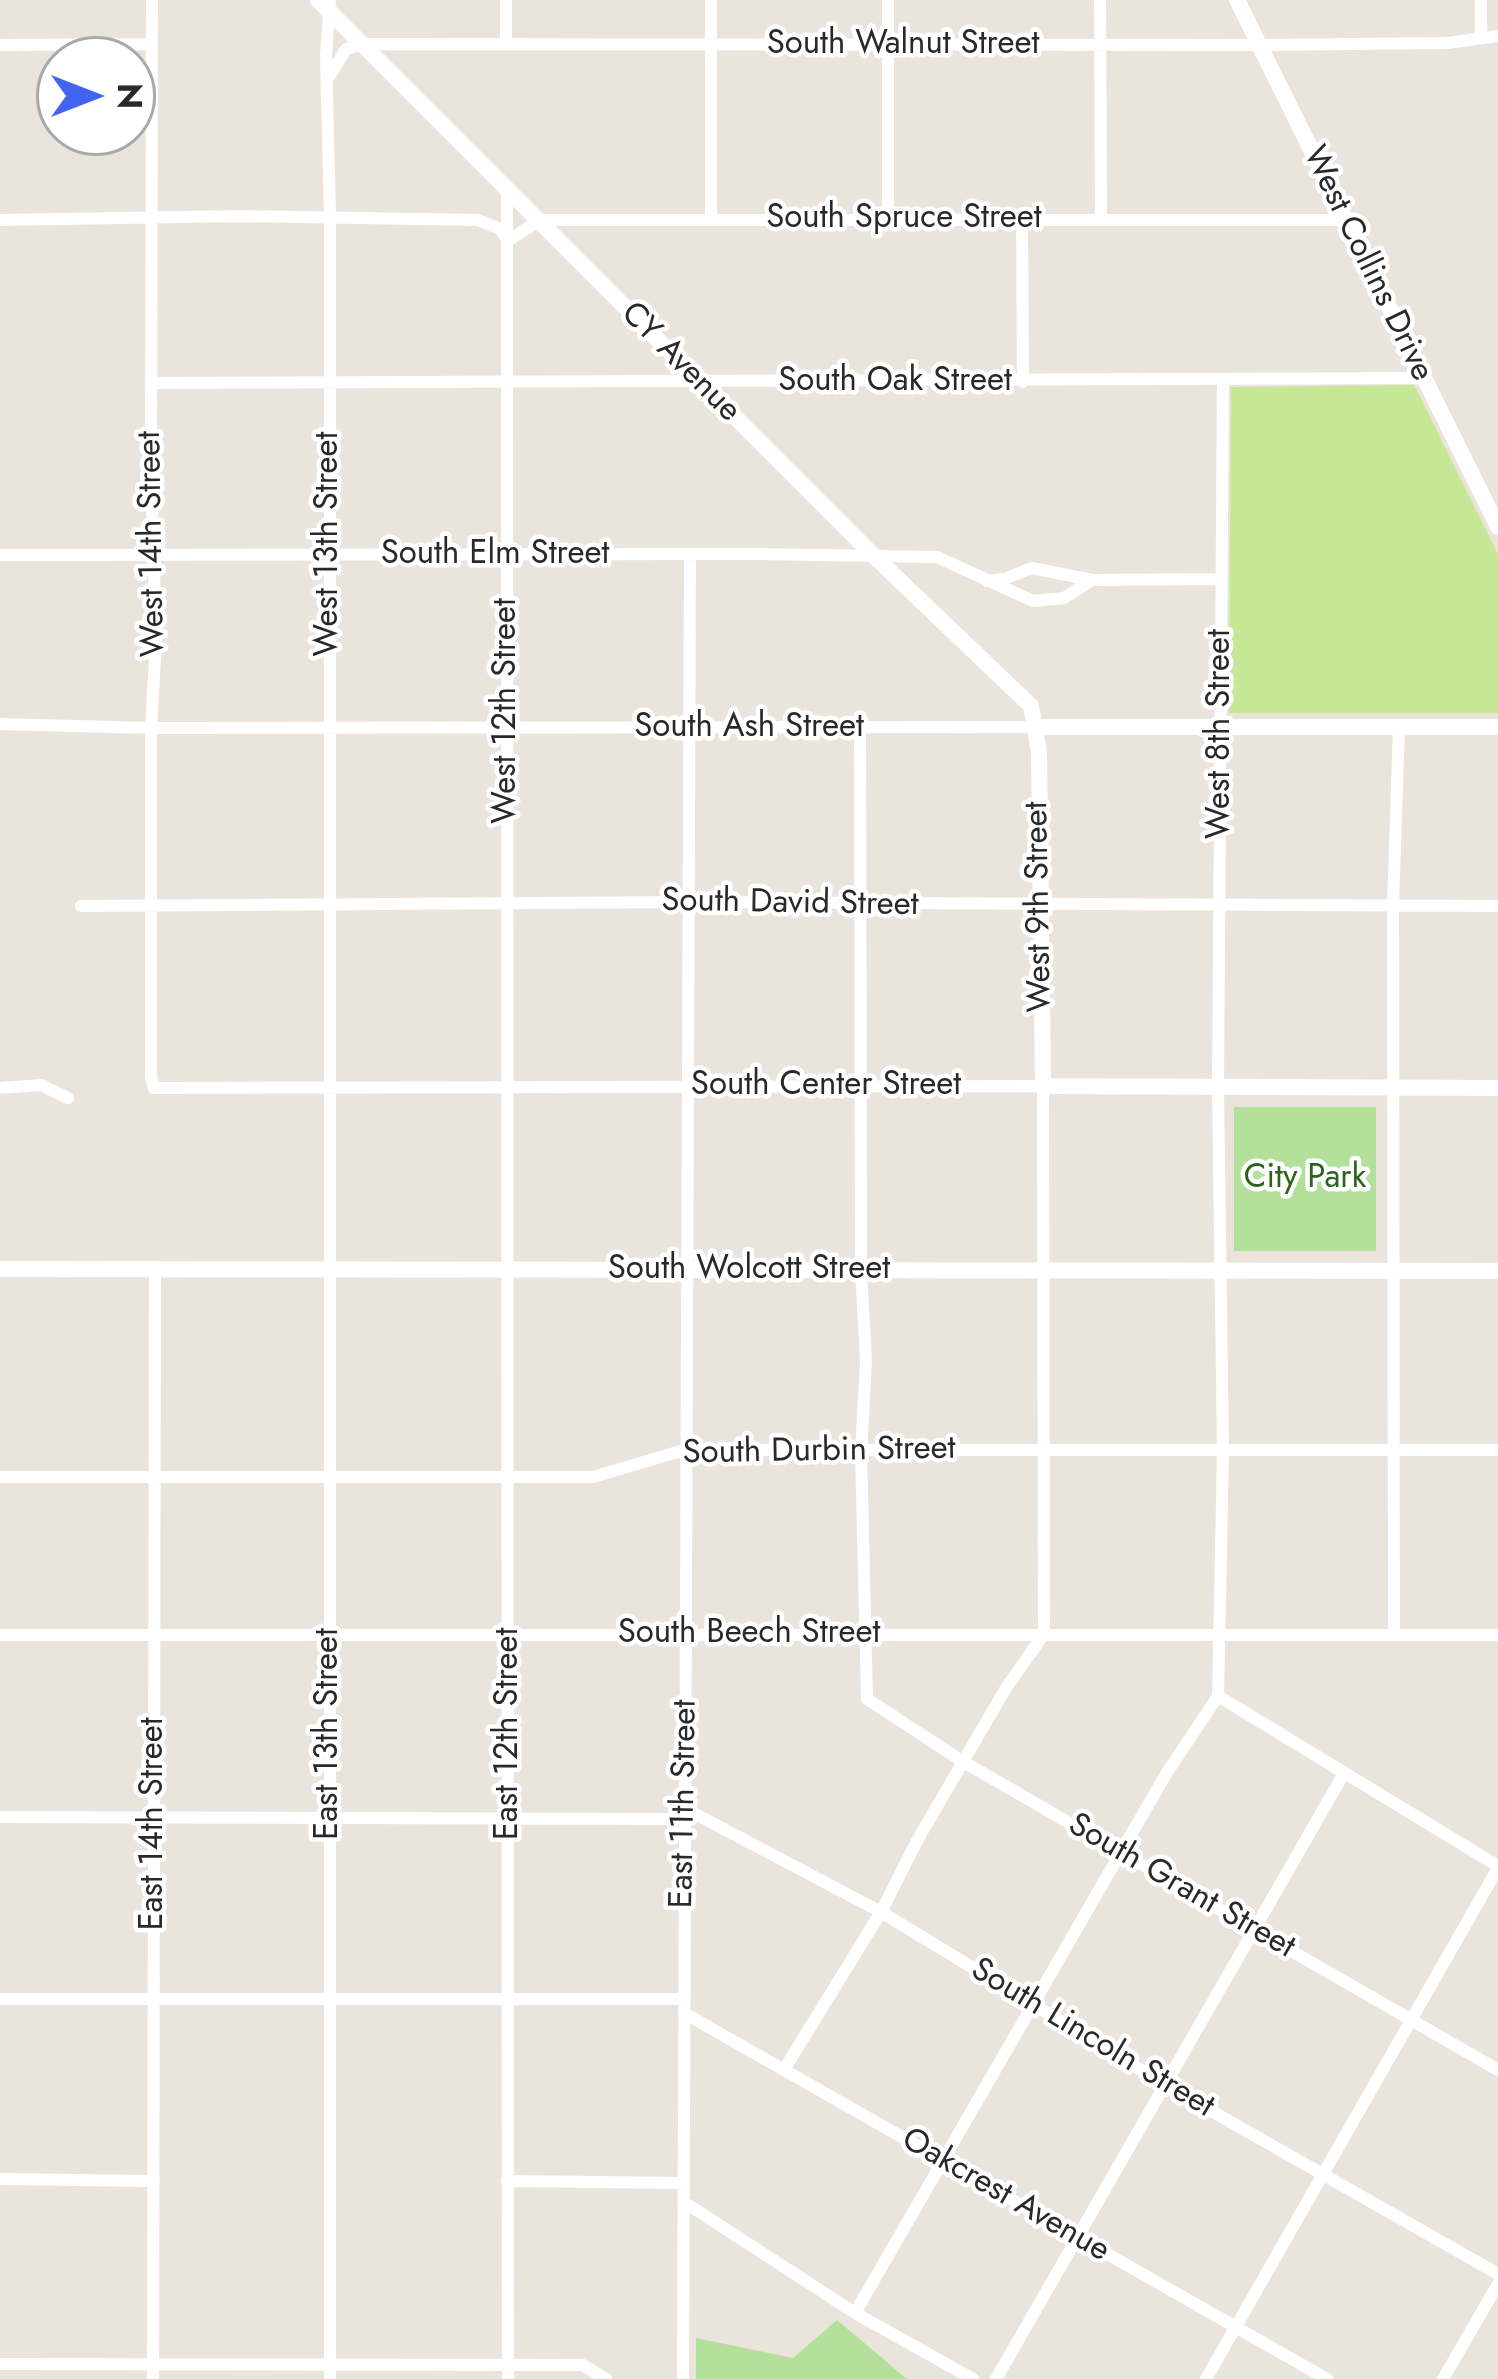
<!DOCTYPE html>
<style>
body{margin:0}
#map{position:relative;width:1498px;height:2379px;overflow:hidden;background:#ebe4dc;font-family:Jost,sans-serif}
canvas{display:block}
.north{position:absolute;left:36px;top:36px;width:120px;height:120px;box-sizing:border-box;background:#fff;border:3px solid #a9a9a9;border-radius:50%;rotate:90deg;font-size:33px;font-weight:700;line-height:48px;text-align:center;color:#292929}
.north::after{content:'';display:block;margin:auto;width:42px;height:54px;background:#4164f3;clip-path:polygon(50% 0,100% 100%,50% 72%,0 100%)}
</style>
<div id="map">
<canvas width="1498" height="2379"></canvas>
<div class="north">N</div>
</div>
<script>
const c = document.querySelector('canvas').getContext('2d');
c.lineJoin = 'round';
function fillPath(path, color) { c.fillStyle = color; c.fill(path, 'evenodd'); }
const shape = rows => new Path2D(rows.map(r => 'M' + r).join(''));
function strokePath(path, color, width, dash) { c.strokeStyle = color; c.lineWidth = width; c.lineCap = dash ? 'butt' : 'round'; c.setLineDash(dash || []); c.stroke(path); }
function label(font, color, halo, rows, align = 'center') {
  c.font = font + ' Jost,sans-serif'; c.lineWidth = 9; c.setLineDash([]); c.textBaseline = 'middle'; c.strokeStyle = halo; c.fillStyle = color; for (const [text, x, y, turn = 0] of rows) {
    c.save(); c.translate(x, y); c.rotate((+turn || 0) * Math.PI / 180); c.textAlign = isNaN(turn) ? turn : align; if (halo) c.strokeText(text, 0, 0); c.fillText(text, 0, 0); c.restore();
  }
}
fillPath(shape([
 [1376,1107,1376,1251,1234,1251,1234,1107],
 [837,2320,907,2379,696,2379,696,2338,793,2358]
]), '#b3e09a');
fillPath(shape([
 [1414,385,1498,554,1498,713,1229,713,1231,387]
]), '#c6e796');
strokePath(shape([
 [152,0,151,469,156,640,151,728,151,1077,154,1088,1043,1086,1044,1634],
 [330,0,326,55,330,217,330,2379],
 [506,0,506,43],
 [711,0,711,219],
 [1100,0,1101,220],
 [1481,0,1481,38],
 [0,45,151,44],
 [329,77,346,49,363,44,1259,45,1448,43,1498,36],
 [507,190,508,2379],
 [888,219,888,0],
 [1022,219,1023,382],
 [0,220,240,216,478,220,500,229,508,241,539,220,1345,220],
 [151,383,1423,378],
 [0,555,757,554,937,557,1033,601,1064,598,1092,580],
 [987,581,1004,579,1032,568,1092,580,1221,579],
 [0,724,151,728,1037,727],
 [860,729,861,1271,866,1361,861,1452,867,1699,962,1761,1498,2070],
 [81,906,690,902,1498,906],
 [0,1088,41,1085,68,1098],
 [0,1477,593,1477,684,1450,1498,1450],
 [0,1635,1498,1635],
 [1394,1635,1393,906,1399,726],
 [1218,1696,1498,1866],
 [684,1808,881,1912,1164,2084,1498,2274],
 [0,1817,684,1819],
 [0,1999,684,1999],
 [684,2013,1327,2379],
 [785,2068,881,1912,918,1839,1006,1688,1044,1634],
 [0,2179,154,2181],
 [507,2181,684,2183],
 [684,2202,855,2313,973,2379],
 [855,2313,1166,1774,1218,1696,1223,1451,1218,1088,1223,379],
 [0,2364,583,2365,606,2379],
 [153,2379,155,1268],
 [683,2379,690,554],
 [996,2379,1343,1775],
 [1206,2379,1498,1868],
 [1443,2379,1498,2284]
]), '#fff', 12);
strokePath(shape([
 [318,0,874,556,1031,706,1039,753,1043,1086,1498,1088],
 [1237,0,1498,527],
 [1037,727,1498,727],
 [0,1269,1498,1271]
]), '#fff', 16);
label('33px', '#292929', '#fff', [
 ["South Walnut Street",903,45],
 ["South Spruce Street",904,219],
 ["West Collins Drive",1367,264,64],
 ["CY Avenue",680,363,45],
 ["South Oak Street",895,382],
 ["West 14th Street",153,544,-91],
 ["West 13th Street",329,544,-90],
 ["South Elm Street",495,555],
 ["West 12th Street",507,711,-90],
 ["South Ash Street",749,728],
 ["West 8th Street",1221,734,-90],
 ["South David Street",790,904,1],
 ["West 9th Street",1040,907,-91],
 ["South Center Street",826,1086],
 ["South Wolcott Street",749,1270],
 ["South Durbin Street",819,1452,-1],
 ["South Beech Street",749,1634],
 ["East 13th Street",329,1734,-90],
 ["East 12th Street",509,1734,-90],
 ["East 11th Street",685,1804,-89],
 ["East 14th Street",154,1824,-90],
 ["South Grant Street",1181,1887,30],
 ["South Lincoln Street",1092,2039,31],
 ["Oakcrest Avenue",1005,2196,30]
]);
label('33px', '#2c641c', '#fff', [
 ["City Park",1305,1179]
]);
</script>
